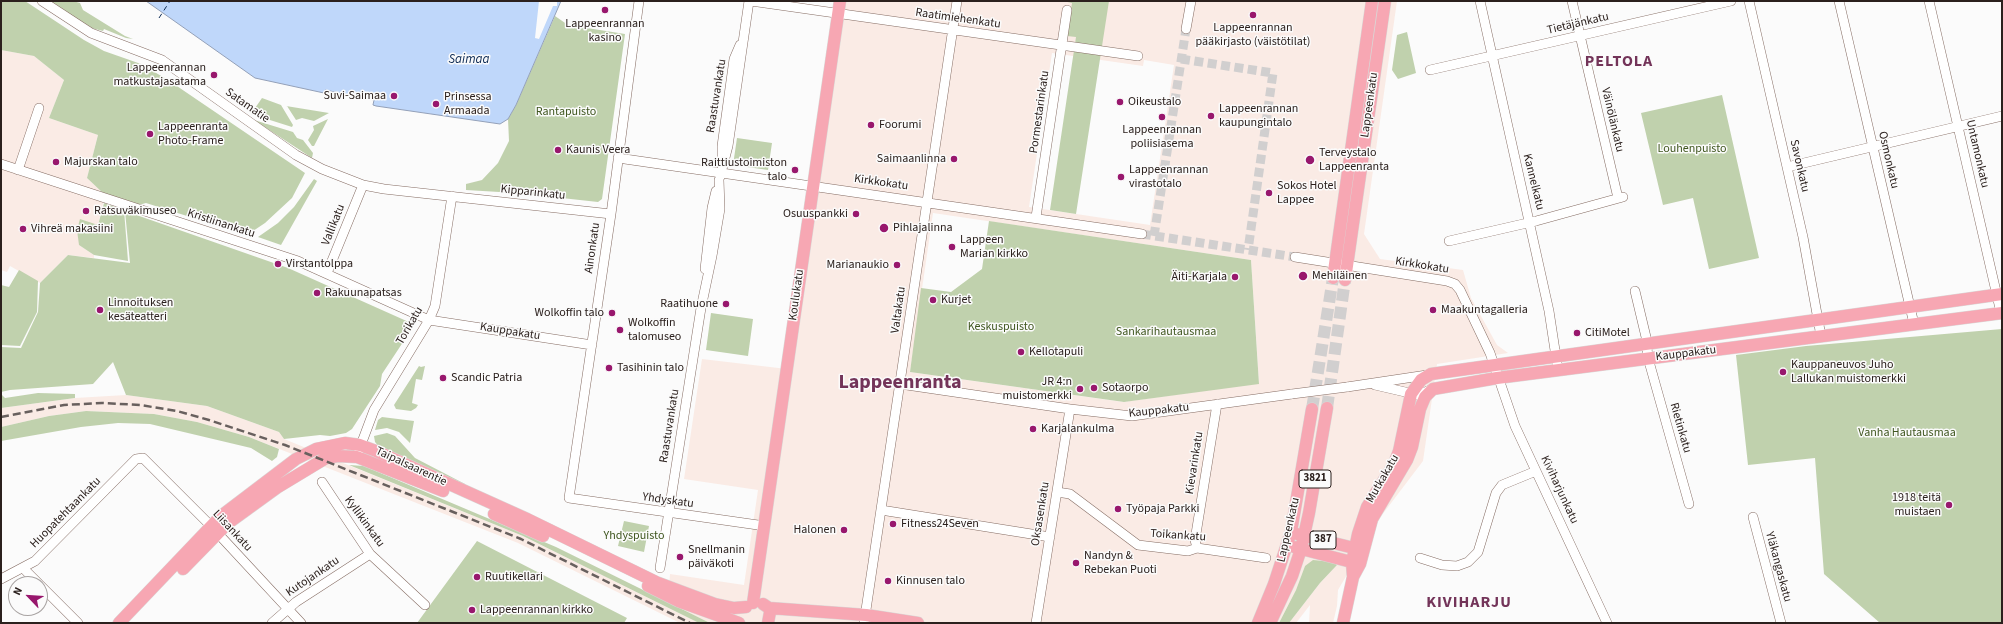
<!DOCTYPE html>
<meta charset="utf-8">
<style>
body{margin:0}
#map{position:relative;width:2003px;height:624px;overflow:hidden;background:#fbfbfb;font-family:"Source Sans 3",sans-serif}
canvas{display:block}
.frame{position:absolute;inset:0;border:2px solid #2b201d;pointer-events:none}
.north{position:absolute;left:8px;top:576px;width:40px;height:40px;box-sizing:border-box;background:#fbfbfb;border:1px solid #a8a3a2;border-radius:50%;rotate:295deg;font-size:11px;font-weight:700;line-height:16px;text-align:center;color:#2b201d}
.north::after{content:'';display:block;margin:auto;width:14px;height:18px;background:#98176d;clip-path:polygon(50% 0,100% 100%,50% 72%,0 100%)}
</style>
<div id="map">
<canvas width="2003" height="624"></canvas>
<div class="frame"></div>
<div class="north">N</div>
</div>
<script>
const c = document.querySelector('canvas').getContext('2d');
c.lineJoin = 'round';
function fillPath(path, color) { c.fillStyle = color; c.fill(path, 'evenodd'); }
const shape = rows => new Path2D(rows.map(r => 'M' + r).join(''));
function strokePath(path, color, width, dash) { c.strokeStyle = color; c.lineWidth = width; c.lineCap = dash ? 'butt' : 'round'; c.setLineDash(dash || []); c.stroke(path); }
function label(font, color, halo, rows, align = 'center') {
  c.font = font + ' "Source Sans 3",sans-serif'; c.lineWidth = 3; c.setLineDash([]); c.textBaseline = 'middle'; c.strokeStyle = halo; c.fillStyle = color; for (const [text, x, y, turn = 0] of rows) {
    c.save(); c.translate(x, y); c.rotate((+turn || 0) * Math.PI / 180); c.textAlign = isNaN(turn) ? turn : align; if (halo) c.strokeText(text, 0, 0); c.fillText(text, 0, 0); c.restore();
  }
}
fillPath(shape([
 [840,1,1397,1,1364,234,1380,259,1463,270,1471,298,1497,345,1508,353,1437,364,1423,461,1382,515,1338,590,1337,606,1333,623,1309,623,1310,605,1296,623,1289,623,1320,583,1337,565,1305,566,1296,590,1279,623,710,623,668,603,670,574,744,585,758,490,684,479,702,359,787,369],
 [1052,53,1143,66,1144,60,1174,65,1150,225,1029,207],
 [933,213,1251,260,1259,383,1123,402,910,372],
 [1,50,34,56,64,80,49,118,98,135,87,178,105,195,98,225,79,245,94,255,94,258,68,255,40,283,10,266,7,272,1,270],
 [126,395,207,406,279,432,284,439,523,536,699,623,680,623,518,543,249,437,197,422,154,414,86,411,49,416,1,427,1,408,75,398]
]), '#faebe5');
fillPath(shape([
 [1,1,25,1,84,40,104,51,141,64,168,80,305,173,292,198,265,223,247,235,146,203,135,206,105,195,87,178,98,135,49,118,64,80,34,56,1,50],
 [50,1,73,1,80,3,83,10,125,36,133,39,126,38,104,29,103,31,91,28],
 [1063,1,1109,1,1076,214,1050,210,1076,37,1067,36,1072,3],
 [555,16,568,25,625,34,602,199,598,202,516,193,466,190,466,184,482,180,498,163,509,141,508,119,516,105],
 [1407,32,1416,73,1398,79,1392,70,1397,35],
 [1722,95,1759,258,1709,269,1693,198,1663,205,1641,113],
 [262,98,281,105,293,125,292,127,251,114],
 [287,106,286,106,329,113,314,121,302,118,296,120],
 [328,119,314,146,312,146,308,140,314,130,313,126],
 [254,120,293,132,297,138,303,140,313,153,312,158],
 [737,138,772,143,768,170,733,165],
 [314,179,317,181,281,245,258,237,278,223,294,207],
 [104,203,124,210,128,261,94,255,79,245,77,230,80,219,98,225],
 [125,211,288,268,411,323,413,327,382,374,380,386,352,429,346,433,330,436,320,435,284,439,279,432,207,406,126,395,113,362,93,384,10,390,1,392,1,347,21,348,38,312,40,283,68,255,130,263],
 [989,221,1251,260,1259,384,1124,402,910,372,921,288,951,292,982,269],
 [19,270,38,281,37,312,20,346,1,345,1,285,9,287],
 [711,313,753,319,748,356,706,350],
 [2002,329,2002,623,1880,623,1824,574,1815,458,1748,465,1736,355,1806,346],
 [419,366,421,367,425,366,422,380,416,379,412,403,418,405,416,408,411,411,396,409,394,405],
 [38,393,75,394,75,398,1,408,1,394,5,398],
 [86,411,154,414,197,422,249,437,279,449,277,457,272,461,251,448,150,424,118,423,81,427,1,441,1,427,49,416],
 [382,417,414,421,410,443,399,432,387,428,375,430,378,420],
 [387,433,395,436,415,458,465,484,459,487,381,449,375,442,374,436],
 [349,465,364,466,556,547,710,623,699,623,523,536],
 [624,521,649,526,644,552,618,546],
 [477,541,627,618,624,623,417,623],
 [1313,560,1333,562,1337,565,1320,583,1289,623,1279,623,1296,590,1305,566]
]), '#c0d1ad');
const water = shape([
 [146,1,561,1,516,105,508,119,500,124,376,106,373,105,374,100,325,90,324,93,255,78,146,1]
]);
fillPath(water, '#bfd7fa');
strokePath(water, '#93a0b8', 1);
fillPath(shape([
 [539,1,557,1,557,6,553,6,539,39,535,38]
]), '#fbfbfb');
strokePath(shape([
 [159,18,170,1]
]), '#0e2c56', 1, [5, 4]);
strokePath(shape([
 [1181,59,1273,73,1248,250],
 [1142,234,1295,257],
 [1154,236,1186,29]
]), '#d1cfcf', 9, [9, 4.5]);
strokePath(shape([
 [1327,408,1345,280],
 [1312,409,1333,278]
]), '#d1cfcf', 12, [12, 6]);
const minor = shape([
 [42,1,91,33,162,60,296,155,322,169,363,185,384,189,611,214],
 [639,1,611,214,569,498,765,526],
 [751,1,1138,56],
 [1480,1,1549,311,1558,370],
 [1572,1,1618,198],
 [1749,1,1803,237,1821,336],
 [1839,1,1914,324],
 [1929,1,2001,313],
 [1186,29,1191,1],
 [1430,70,1731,1],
 [618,158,1142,234],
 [722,159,722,146,734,59,740,45],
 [1,164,298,261,429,320,592,345],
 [1787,167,2002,116],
 [18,170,39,108],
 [720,177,728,146,749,1],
 [1036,217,1067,10],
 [1449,241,1536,221,1623,197],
 [1295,257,1447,281,1455,284,1460,290,1490,353,1515,426,1607,623],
 [705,269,712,208,716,191],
 [327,273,363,185],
 [1635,291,1646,337,1648,358,1689,504],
 [900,384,1070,409,1132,416,1292,394],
 [1375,385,1418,395,1430,390],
 [1347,387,1427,375],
 [359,450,374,410,429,320,435,306,452,196],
 [322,482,370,554,425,605],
 [1057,492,1070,494,1138,545,1188,551,1197,548,1266,558],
 [881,510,1050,537],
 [1753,517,1781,623],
 [1197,548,1195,540,1217,404],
 [1420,558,1442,565,1457,566,1468,562,1478,552,1496,493,1502,485,1536,471],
 [660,568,701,308,712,256,720,209,719,180],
 [24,569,39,584],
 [1,579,35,561,136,459,143,458,211,526,301,623],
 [40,585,78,623],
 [272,623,296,602,370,554],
 [864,623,957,1],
 [1036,623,1070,409]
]);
const major = shape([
 [1333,278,1372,1],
 [1345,280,1385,1],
 [494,514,543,536],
 [1297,534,1362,550],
 [1294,547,1359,564],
 [183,569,227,524,278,487,326,458,338,456,357,457,443,491],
 [1353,577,1352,562,1358,534,1367,507,1394,464,1399,451,1411,394,1421,380,1431,374,2002,294],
 [648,586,678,601,739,623],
 [753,603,840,1],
 [763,604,769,608,770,612,768,623],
 [769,608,866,615,918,623],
 [119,623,221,516,296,459,316,449,345,443,360,445,376,451,527,519,656,582,715,604,734,608,746,607],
 [1258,623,1274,584,1291,532,1312,409],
 [1270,623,1292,576,1301,549,1309,513,1327,408],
 [1343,623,1353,577,1360,564,1372,519,1407,460,1412,447,1420,409,1425,397,1433,389,1497,378,2002,313]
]);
strokePath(minor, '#866d64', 10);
strokePath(major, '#d9d7d6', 13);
strokePath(minor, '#fff', 9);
strokePath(major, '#f7a7b3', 12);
strokePath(shape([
 [1,417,64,405,102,403,140,405,177,411,209,420,285,445,521,539,690,623]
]), '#68605e', 2.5, [8, 4]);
const minorBridge = shape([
 [1292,394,1347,387]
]);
strokePath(minorBridge, '#866d64', 10, []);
strokePath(minorBridge, '#fff', 9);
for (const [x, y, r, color] of [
 [605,10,4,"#98176d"],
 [1253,15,4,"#98176d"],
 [214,75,4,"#98176d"],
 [394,96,4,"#98176d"],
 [1120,102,4,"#98176d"],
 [436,104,4,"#98176d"],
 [1211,116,4,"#98176d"],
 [1162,117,4,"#98176d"],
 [871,125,4,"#98176d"],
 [150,134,4,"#98176d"],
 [558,150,4,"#98176d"],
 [954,159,4,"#98176d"],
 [1310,160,5,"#98176d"],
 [56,162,4,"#98176d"],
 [795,170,4,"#98176d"],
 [1121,177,4,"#98176d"],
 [1269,193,4,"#98176d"],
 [86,211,4,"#98176d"],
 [856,214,4,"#98176d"],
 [884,228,5,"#98176d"],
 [23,229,4,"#98176d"],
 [952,247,4,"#98176d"],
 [278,264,4,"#98176d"],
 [897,265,4,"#98176d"],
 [1303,276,5,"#98176d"],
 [1235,277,4,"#98176d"],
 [317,293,4,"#98176d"],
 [933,300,4,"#98176d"],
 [726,304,4,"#98176d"],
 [100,310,4,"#98176d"],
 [1433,310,4,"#98176d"],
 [612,313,4,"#98176d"],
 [620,330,4,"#98176d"],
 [1577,333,4,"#98176d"],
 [1021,352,4,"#98176d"],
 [609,368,4,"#98176d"],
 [1783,372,4,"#98176d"],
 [443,378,4,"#98176d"],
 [1094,388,4,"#98176d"],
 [1080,389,4,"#98176d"],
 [1033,429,4,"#98176d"],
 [1949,505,4,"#98176d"],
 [1118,509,4,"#98176d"],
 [893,524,4,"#98176d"],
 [844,530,4,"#98176d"],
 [680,557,4,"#98176d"],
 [1076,563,4,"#98176d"],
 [477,577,4,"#98176d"],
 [888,581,4,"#98176d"],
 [472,610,4,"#98176d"]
]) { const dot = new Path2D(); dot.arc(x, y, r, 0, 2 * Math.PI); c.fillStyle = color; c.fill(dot); strokePath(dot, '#fbfbfb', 1.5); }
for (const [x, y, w] of [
 [1315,479,32],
 [1323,540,26]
]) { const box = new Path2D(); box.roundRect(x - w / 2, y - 9, w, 18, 3); c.fillStyle = '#fbfbfb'; c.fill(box); strokePath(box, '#2b201d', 1); }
label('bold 11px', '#2b201d', null, [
 ["3821",1315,479],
 ["387",1323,540]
]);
label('12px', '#2b201d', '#fbfbfb', [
 ["Raatimiehenkatu",958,19,8],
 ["Tietäjänkatu",1578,24,-13],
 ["Raastuvankatu",717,96,-81],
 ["Lappeenkatu",1370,105,-82],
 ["Satamatie",247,106,35],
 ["Pormestarinkatu",1040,112,-82],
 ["Väinölänkatu",1612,120,77],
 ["Untamonkatu",1977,154,77],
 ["Osmonkatu",1888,160,77],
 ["Savonkatu",1799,166,77],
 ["Kannelkatu",1533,182,76],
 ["Kirkkokatu",881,183,8],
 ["Kipparinkatu",533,193,6],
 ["Kristiinankatu",221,224,18],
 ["Vallikatu",334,225,-68],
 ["Ainonkatu",593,248,-82],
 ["Kirkkokatu",1422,266,9],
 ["Koulukatu",797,295,-82],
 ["Valtakatu",899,310,-82],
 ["Torikatu",410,326,-60],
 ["Kauppakatu",510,332,9],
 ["Kauppakatu",1686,354,-7],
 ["Kauppakatu",1159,411,-6],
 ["Raastuvankatu",670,426,-81],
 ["Rietinkatu",1680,428,74],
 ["Kievarinkatu",1195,463,-81],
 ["Taipalsaarentie",411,467,25],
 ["Mutkakatu",1383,479,-60],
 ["Kiviharjunkatu",1559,490,65],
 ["Yhdyskatu",668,501,8],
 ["Huopatehtaankatu",66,513,-45],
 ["Oksasenkatu",1041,514,-81],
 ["Kyllikinkatu",364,522,54],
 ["Lappeenkatu",1289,530,-77],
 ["Liisankatu",232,531,47],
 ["Toikankatu",1178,536,4],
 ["Yläkangaskatu",1778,567,75],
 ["Kutojankatu",313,577,-34]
]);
label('12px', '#2b201d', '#fbfbfb', [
 ["Lappeenrannan",605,24,"center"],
 ["kasino",605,38,"center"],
 ["Lappeenrannan",1253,28,"center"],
 ["pääkirjasto (väistötilat)",1253,42,"center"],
 ["Lappeenrannan",206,68,"right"],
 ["matkustajasatama",206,82,"right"],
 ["Suvi-Saimaa",386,96,"right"],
 ["Prinsessa",444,97],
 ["Armaada",444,111],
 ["Oikeustalo",1128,102],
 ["Lappeenrannan",1219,109],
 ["kaupungintalo",1219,123],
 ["Foorumi",879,125],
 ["Lappeenranta",158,127],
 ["Photo-Frame",158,141],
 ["Lappeenrannan",1162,130,"center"],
 ["poliisiasema",1162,144,"center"],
 ["Kaunis Veera",566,150],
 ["Terveystalo",1319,153],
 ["Lappeenranta",1319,167],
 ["Saimaanlinna",946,159,"right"],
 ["Majurskan talo",64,162],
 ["Raittiustoimiston",787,163,"right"],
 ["talo",787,177,"right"],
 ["Lappeenrannan",1129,170],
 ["virastotalo",1129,184],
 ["Sokos Hotel",1277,186],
 ["Lappee",1277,200],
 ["Ratsuväkimuseo",94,211],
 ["Osuuspankki",848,214,"right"],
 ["Pihlajalinna",893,228],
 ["Vihreä makasiini",31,229],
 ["Lappeen",960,240],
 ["Marian kirkko",960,254],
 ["Virstantolppa",286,264],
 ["Marianaukio",889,265,"right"],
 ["Mehiläinen",1312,276],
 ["Äiti-Karjala",1227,277,"right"],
 ["Rakuunapatsas",325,293],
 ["Kurjet",941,300],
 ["Linnoituksen",108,303],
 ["kesäteatteri",108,317],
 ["Raatihuone",718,304,"right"],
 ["Maakuntagalleria",1441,310],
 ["Wolkoffin talo",604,313,"right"],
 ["Wolkoffin",628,323],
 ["talomuseo",628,337],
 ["CitiMotel",1585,333],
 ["Kellotapuli",1029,352],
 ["Kauppaneuvos Juho",1791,365],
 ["Lallukan muistomerkki",1791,379],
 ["Tasihinin talo",617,368],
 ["Scandic Patria",451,378],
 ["JR 4:n",1072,382,"right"],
 ["muistomerkki",1072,396,"right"],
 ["Sotaorpo",1102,388],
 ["Karjalankulma",1041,429],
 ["1918 teitä",1941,498,"right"],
 ["muistaen",1941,512,"right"],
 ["Työpaja Parkki",1126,509],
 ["Fitness24Seven",901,524],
 ["Halonen",836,530,"right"],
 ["Snellmanin",688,550],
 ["päiväkoti",688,564],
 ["Nandyn &",1084,556],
 ["Rebekan Puoti",1084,570],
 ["Ruutikellari",485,577],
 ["Kinnusen talo",896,581],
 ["Lappeenrannan kirkko",480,610]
], 'left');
label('12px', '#405720', '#fbfbfb', [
 ["Rantapuisto",566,112],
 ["Louhenpuisto",1692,149],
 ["Keskuspuisto",1001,327],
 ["Sankarihautausmaa",1166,332],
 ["Vanha Hautausmaa",1907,433],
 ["Yhdyspuisto",634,536]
]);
label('italic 13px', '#0e2c56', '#fbfbfb', [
 ["Saimaa",469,60]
]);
c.letterSpacing = '1px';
label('bold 16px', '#733459', '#fbfbfb', [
 ["PELTOLA",1619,62],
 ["KIVIHARJU",1469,603]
]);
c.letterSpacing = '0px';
label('bold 20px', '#733459', '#fbfbfb', [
 ["Lappeenranta",900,384]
]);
</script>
